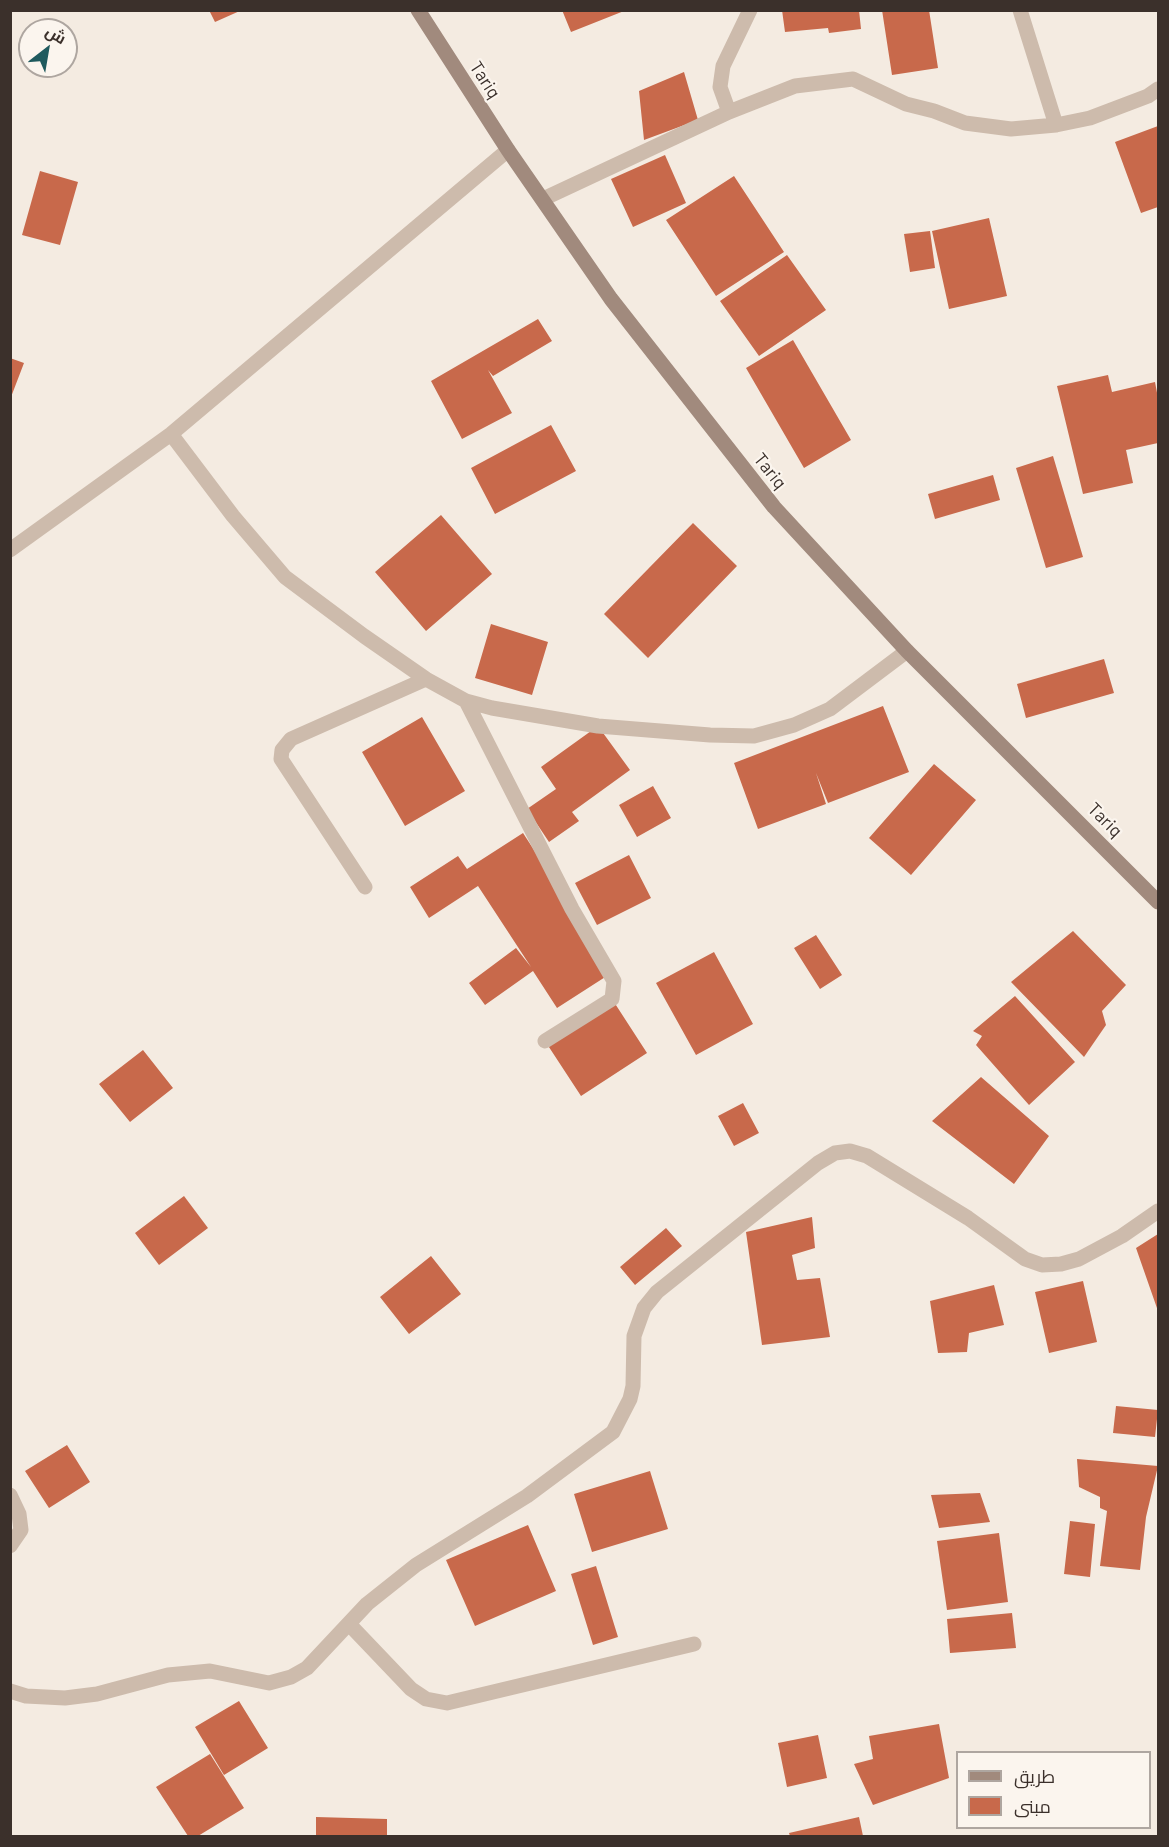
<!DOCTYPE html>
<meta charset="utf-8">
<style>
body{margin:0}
#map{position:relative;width:1169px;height:1847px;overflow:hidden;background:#f4ebe1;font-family:Barlow,Cairo,sans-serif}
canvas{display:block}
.frame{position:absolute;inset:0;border:12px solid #3b302b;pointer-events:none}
.legend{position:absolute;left:956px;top:1751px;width:195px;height:78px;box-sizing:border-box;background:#fbf5ee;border:2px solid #aea6a0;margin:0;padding:8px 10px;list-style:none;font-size:18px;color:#3b302b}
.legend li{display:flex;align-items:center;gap:12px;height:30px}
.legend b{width:30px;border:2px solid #aea6a0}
.north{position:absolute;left:18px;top:18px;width:60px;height:60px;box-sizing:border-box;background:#fbf5ee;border:2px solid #aea6a0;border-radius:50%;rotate:31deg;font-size:16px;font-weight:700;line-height:24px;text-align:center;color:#3b302b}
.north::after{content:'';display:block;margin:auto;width:21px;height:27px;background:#1f5a5e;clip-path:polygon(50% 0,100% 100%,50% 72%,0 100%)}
</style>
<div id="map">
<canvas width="1169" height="1847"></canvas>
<div class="frame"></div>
<ul class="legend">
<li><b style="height:8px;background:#a18a7d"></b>طريق</li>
<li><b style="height:16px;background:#c8694b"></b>مبنى</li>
</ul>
<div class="north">ش</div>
</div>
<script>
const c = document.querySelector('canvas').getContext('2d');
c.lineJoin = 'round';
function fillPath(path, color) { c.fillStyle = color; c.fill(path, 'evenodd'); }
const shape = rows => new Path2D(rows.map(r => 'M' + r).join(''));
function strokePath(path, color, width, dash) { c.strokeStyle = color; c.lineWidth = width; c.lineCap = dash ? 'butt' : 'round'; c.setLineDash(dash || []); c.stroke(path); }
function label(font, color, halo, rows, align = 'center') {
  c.font = font + ' Barlow,sans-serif'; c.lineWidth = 4.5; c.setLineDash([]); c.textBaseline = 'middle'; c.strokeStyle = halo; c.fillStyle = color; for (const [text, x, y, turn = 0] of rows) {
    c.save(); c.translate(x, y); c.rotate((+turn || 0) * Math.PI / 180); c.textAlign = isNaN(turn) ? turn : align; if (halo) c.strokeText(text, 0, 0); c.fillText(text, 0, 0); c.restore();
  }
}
fillPath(shape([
 [209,10,242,10,215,22],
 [562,10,624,10,624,11,571,32],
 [782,10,859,10,861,29,829,33,828,28,785,32],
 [882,10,929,10,938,68,892,75],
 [684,72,698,120,644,140,639,91],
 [1158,126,1158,207,1141,213,1115,142],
 [665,155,686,203,633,227,611,179],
 [40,171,78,182,60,245,22,235],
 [734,176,784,252,716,296,666,220],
 [989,218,1007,296,949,309,932,231],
 [930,231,935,268,910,272,904,234],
 [787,255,826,310,759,356,720,301],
 [538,319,552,341,493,376,488,370,512,413,462,439,431,381],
 [793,340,851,440,804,468,746,368],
 [10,358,24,363,11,397,10,397],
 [1108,375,1112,392,1155,382,1158,398,1158,443,1126,450,1133,483,1083,494,1057,386],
 [551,425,576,471,495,514,471,468],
 [1053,456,1083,557,1046,568,1016,468],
 [993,475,1000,500,935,519,928,494],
 [441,515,492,574,426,631,375,572],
 [693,523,737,566,648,658,604,614],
 [491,624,548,642,532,695,475,678],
 [1104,659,1114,693,1026,718,1017,684],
 [883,706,909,772,828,803,816,773,826,804,758,829,734,763],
 [422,717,465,791,405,826,362,752],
 [598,726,630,770,572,812,579,821,549,842,527,809,556,789,541,767],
 [934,764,976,800,911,875,869,838],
 [653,786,671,818,637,837,619,805],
 [523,833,613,972,557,1008,533,971,485,1005,469,983,516,948,531,967,478,886,429,918,410,887,458,856,467,869],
 [629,855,651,898,597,925,575,883],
 [1073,931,1126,985,1102,1011,1106,1025,1084,1057,1011,982],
 [816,935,842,975,820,989,794,948],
 [714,952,753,1024,696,1055,656,983],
 [1015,996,1075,1062,1029,1105,976,1045,982,1036,973,1031],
 [612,999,647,1053,581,1096,545,1041],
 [143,1050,173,1088,130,1122,99,1084],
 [981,1077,1049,1136,1014,1184,932,1121],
 [743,1103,759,1133,734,1146,718,1116],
 [184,1196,208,1228,159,1265,135,1233],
 [812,1217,815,1248,792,1255,797,1280,820,1278,830,1337,762,1345,746,1232],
 [666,1228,682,1246,635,1285,620,1267],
 [1158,1234,1158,1311,1136,1248],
 [431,1256,461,1294,409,1334,380,1297],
 [1083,1281,1097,1342,1049,1353,1035,1292],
 [994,1285,1004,1325,969,1333,967,1352,938,1353,930,1301],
 [1116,1406,1158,1410,1155,1437,1113,1433],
 [67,1445,90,1482,49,1508,25,1471],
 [1077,1459,1158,1466,1146,1517,1140,1570,1100,1566,1107,1511,1100,1508,1100,1497,1079,1487],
 [650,1471,668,1529,592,1552,574,1494],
 [980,1493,990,1522,939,1528,931,1495],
 [1070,1521,1095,1524,1090,1577,1064,1574],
 [528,1525,556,1591,475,1626,446,1560],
 [999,1533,1008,1602,947,1610,937,1541],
 [596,1566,618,1637,593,1645,571,1574],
 [1012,1613,1016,1648,950,1653,947,1619],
 [239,1701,268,1748,224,1775,195,1727],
 [939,1724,949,1778,873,1805,854,1764,873,1759,869,1736],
 [818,1735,827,1778,787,1787,778,1743],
 [210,1754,244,1808,198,1836,188,1836,156,1787],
 [316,1817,387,1819,387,1836,316,1836],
 [859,1817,863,1836,790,1836,789,1833]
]), '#c8694b');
strokePath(shape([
 [1020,10,1056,125],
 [729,112,720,87,723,66,750,10],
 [543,199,729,112,795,86,853,79,906,104,934,111,965,123,1011,129,1056,125,1090,118,1148,96,1158,89],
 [171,434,233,516,285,577,364,636,426,679,466,701,492,708,598,726,710,735,754,736,794,725,830,709,907,651],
 [10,550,171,434,508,150],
 [466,701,572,909,614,981,612,999,545,1041],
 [365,887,281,759,282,750,291,739,426,679],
 [10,1495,19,1514,21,1530,10,1546],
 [349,1624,411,1689,426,1699,447,1703,694,1644],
 [10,1691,26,1696,65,1698,97,1694,168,1675,210,1671,269,1683,291,1677,307,1668,367,1604,416,1565,527,1496,613,1432,630,1399,633,1386,634,1336,644,1308,657,1292,818,1163,835,1153,850,1151,867,1156,968,1218,1025,1259,1042,1265,1061,1264,1079,1259,1122,1236,1158,1211]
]), '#cdbbac', 15);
strokePath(shape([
 [418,10,508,150,611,299,774,507,907,651,1158,902]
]), '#a18a7d', 15);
label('18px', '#3b302b', '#fbf5ee', [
 ["Tariq",485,80,57],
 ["Tariq",770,471,51],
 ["Tariq",1105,820,45]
]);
</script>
